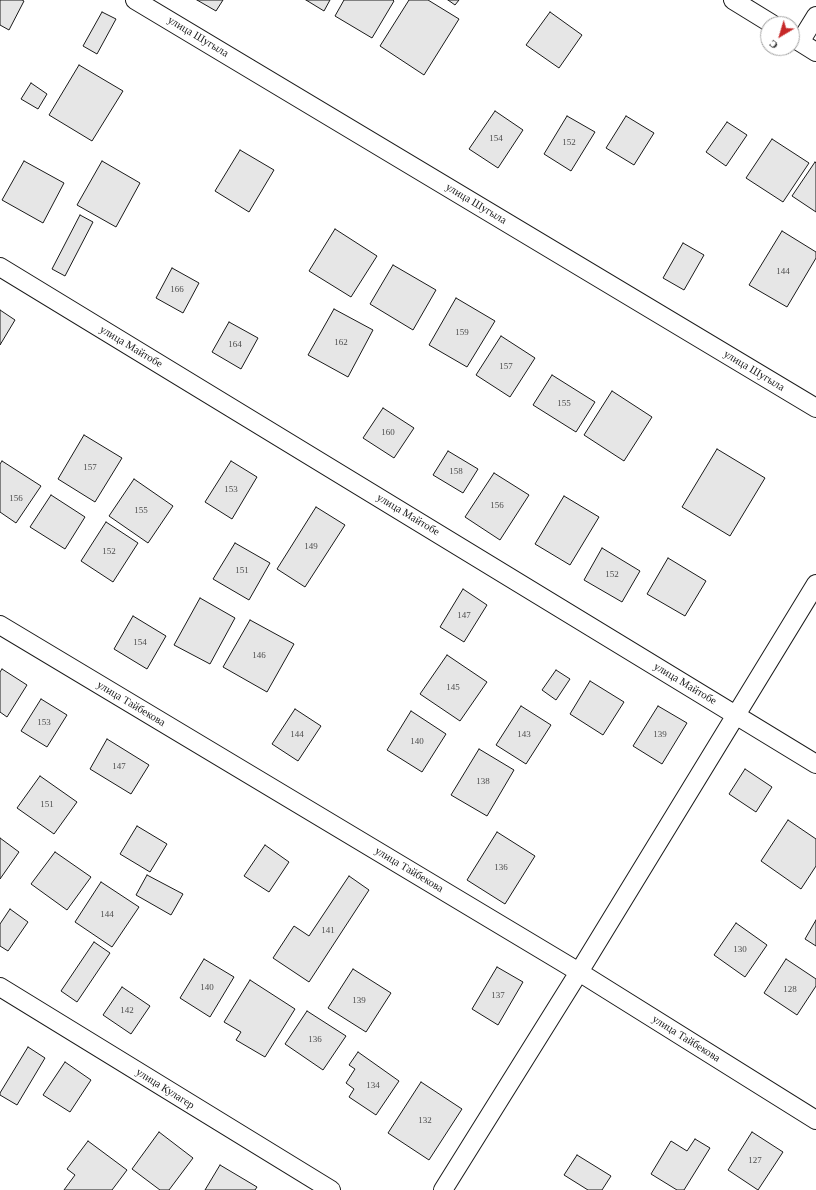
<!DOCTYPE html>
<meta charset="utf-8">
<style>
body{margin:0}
#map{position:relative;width:816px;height:1190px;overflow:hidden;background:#fff;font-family:Georgia,serif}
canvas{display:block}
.north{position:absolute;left:760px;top:16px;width:40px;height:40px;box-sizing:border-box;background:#fff;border:1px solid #a3a3a3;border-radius:50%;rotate:218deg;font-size:11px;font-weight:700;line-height:16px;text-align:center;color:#1a1a1a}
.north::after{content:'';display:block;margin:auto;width:14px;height:18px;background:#c62828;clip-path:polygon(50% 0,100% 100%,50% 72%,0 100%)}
</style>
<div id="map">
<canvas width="816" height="1190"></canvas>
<div class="north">С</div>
</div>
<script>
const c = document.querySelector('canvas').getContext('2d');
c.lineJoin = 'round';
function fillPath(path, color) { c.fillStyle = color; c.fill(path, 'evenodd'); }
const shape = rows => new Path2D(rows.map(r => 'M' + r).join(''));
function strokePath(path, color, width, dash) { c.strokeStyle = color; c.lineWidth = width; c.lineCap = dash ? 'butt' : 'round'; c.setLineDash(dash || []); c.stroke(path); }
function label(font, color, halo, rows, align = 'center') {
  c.font = font + ' Georgia,serif'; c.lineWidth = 3; c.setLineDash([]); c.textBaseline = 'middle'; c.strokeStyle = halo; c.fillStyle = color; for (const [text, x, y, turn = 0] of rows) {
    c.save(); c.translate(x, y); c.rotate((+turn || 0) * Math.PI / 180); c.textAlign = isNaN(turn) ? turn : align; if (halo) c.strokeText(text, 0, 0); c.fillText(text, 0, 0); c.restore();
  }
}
const building = shape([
 [0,0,22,0,24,1,9,30,0,25,0,0],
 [197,0,223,0,216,11,197,0],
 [306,0,330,0,324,11,306,0],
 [344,0,393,0,394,1,372,38,335,16,344,0],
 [409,0,428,0,459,19,424,75,380,46,409,0],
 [448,0,459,0,455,5,448,0],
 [102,12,116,19,97,54,83,46,102,12],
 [550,12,582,35,559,68,526,45,550,12],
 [79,65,123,91,92,141,49,115,79,65],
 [31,83,47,94,38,109,21,99,31,83],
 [495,111,523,130,498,168,469,149,495,111],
 [567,116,595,132,571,171,544,154,567,116],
 [626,116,654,133,634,165,606,148,626,116],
 [727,122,747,135,726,166,706,152,727,122],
 [772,139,809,163,783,202,746,178,772,139],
 [240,150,274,170,249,212,215,191,240,150],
 [24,161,64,183,43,223,2,200,24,161],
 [102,161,140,183,116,227,77,205,102,161],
 [815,162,816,163,816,212,792,196,815,162],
 [80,215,93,222,65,276,52,269,80,215],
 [335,229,377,256,351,297,309,271,335,229],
 [782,231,816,252,816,258,787,307,749,285,782,231],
 [683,243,704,255,684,290,663,278,683,243],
 [393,265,436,290,413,330,370,304,393,265],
 [172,268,199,283,183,313,156,298,172,268],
 [456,298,495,321,467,367,429,345,456,298],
 [334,309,373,330,348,377,308,355,334,309],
 [0,310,15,320,0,345,0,310],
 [229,322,258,338,241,369,212,352,229,322],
 [501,336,535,358,510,397,476,375,501,336],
 [552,375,595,402,576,432,533,405,552,375],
 [612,391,652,417,624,461,584,435,612,391],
 [383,408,414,428,394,458,363,438,383,408],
 [84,435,122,458,95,502,58,479,84,435],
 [717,449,765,478,730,536,682,507,717,449],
 [448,451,478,469,463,493,433,475,448,451],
 [2,461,41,486,16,523,0,512,0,464,2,461],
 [231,461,257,477,232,519,205,502,231,461],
 [494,473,529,495,500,540,465,517,494,473],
 [134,479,173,506,148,543,109,516,134,479],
 [51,495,85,517,65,549,30,527,51,495],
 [564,496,599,517,570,565,535,544,564,496],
 [316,507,345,525,305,587,277,569,316,507],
 [106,522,138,543,113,582,81,561,106,522],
 [235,543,270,563,249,600,213,579,235,543],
 [602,548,640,571,622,602,584,580,602,548],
 [668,558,706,581,685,616,647,594,668,558],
 [463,589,487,605,464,642,440,627,463,589],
 [200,598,235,618,210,664,174,645,200,598],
 [133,616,166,636,147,669,114,649,133,616],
 [250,620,294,644,267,692,223,667,250,620],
 [447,655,487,682,460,721,420,694,447,655],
 [2,669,27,685,7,717,0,712,0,672,2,669],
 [556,670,570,679,556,700,542,690,556,670],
 [590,681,624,702,603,735,570,714,590,681],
 [41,699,67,715,47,747,21,731,41,699],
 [521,706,551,725,526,764,496,745,521,706],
 [658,706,687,723,662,764,633,746,658,706],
 [295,709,321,726,298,761,272,744,295,709],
 [411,711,446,734,422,772,387,750,411,711],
 [107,739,149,765,131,794,90,769,107,739],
 [479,749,514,770,487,816,451,795,479,749],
 [745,769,772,787,756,812,729,794,745,769],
 [40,776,77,802,54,834,17,808,40,776],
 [788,820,816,839,816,866,801,889,761,861,788,820],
 [137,826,167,844,150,872,120,854,137,826],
 [497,832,535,856,505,904,467,880,497,832],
 [0,838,19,852,0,879,0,838],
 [265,845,289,862,269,892,244,876,265,845],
 [55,852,91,877,67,910,31,884,55,852],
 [147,875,183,894,171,915,136,895,147,875],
 [349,876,369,890,309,982,273,958,294,926,309,936,349,876],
 [101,882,139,907,112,947,75,922,101,882],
 [10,909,28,922,8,951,0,946,0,924,10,909],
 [816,920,816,946,805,939,816,920],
 [736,923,767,945,745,977,714,955,736,923],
 [94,942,110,953,77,1002,61,991,94,942],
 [204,959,234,977,210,1017,180,998,204,959],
 [786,959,816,979,816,986,797,1015,764,993,786,959],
 [497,967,523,982,498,1025,472,1009,497,967],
 [353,969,391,993,366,1032,328,1008,353,969],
 [250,980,295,1009,265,1057,236,1040,241,1032,224,1022,250,980],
 [122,987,150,1006,131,1034,103,1015,122,987],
 [307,1011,346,1036,323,1070,285,1044,307,1011],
 [28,1047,45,1058,17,1105,0,1095,0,1093,28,1047],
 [358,1052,399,1081,376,1115,349,1097,354,1089,346,1083,355,1069,349,1065,358,1052],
 [65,1062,91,1080,70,1112,43,1095,65,1062],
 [421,1082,462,1109,429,1160,388,1133,421,1082],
 [159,1132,193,1158,169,1190,160,1190,132,1169,159,1132],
 [752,1132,783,1152,758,1190,728,1170,752,1132],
 [695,1139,710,1148,684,1190,677,1190,651,1174,671,1141,687,1151,695,1139],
 [88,1141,127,1170,112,1190,64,1190,75,1175,67,1169,88,1141],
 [577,1155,611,1176,602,1190,588,1190,564,1175,577,1155],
 [220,1165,257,1187,255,1190,205,1190,220,1165]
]);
fillPath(building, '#e6e6e6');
strokePath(building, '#1a1a1a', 1);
const minor = shape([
 [135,0,816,408],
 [733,0,772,24],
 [792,37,816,52],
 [800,42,816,16],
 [0,267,816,764],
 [0,625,579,972,816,1120],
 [0,987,331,1190],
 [443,1190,579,972,816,584]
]);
strokePath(minor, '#1a1a1a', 20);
strokePath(minor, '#fff', 18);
label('9px', '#4d4d4d', null, [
 ["154",496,139],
 ["152",569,143],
 ["144",783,272],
 ["166",177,290],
 ["159",462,333],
 ["162",341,343],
 ["164",235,345],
 ["157",506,367],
 ["155",564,404],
 ["160",388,433],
 ["157",90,468],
 ["158",456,472],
 ["153",231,490],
 ["156",16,499],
 ["156",497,506],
 ["155",141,511],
 ["149",311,547],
 ["152",109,552],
 ["151",242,571],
 ["152",612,575],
 ["147",464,616],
 ["154",140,643],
 ["146",259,656],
 ["145",453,688],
 ["153",44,723],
 ["144",297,735],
 ["143",524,735],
 ["139",660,735],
 ["140",417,742],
 ["147",119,767],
 ["138",483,782],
 ["151",47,805],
 ["136",501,868],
 ["144",107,915],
 ["141",328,931],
 ["130",740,950],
 ["140",207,988],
 ["128",790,990],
 ["137",498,996],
 ["139",359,1001],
 ["142",127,1011],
 ["136",315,1040],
 ["134",373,1086],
 ["132",425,1121],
 ["127",755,1161]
]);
label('11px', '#1a1a1a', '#fff', [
 ["улица Шугыла",198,37,31],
 ["улица Шугыла",476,204,31],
 ["улица Майтобе",131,347,31],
 ["улица Шугыла",754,371,31],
 ["улица Майтобе",408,515,31],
 ["улица Майтобе",685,684,31],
 ["улица Тайбекова",131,704,31],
 ["улица Тайбекова",409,870,31],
 ["улица Тайбекова",686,1039,32],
 ["улица Кулагер",165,1089,32]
]);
</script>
